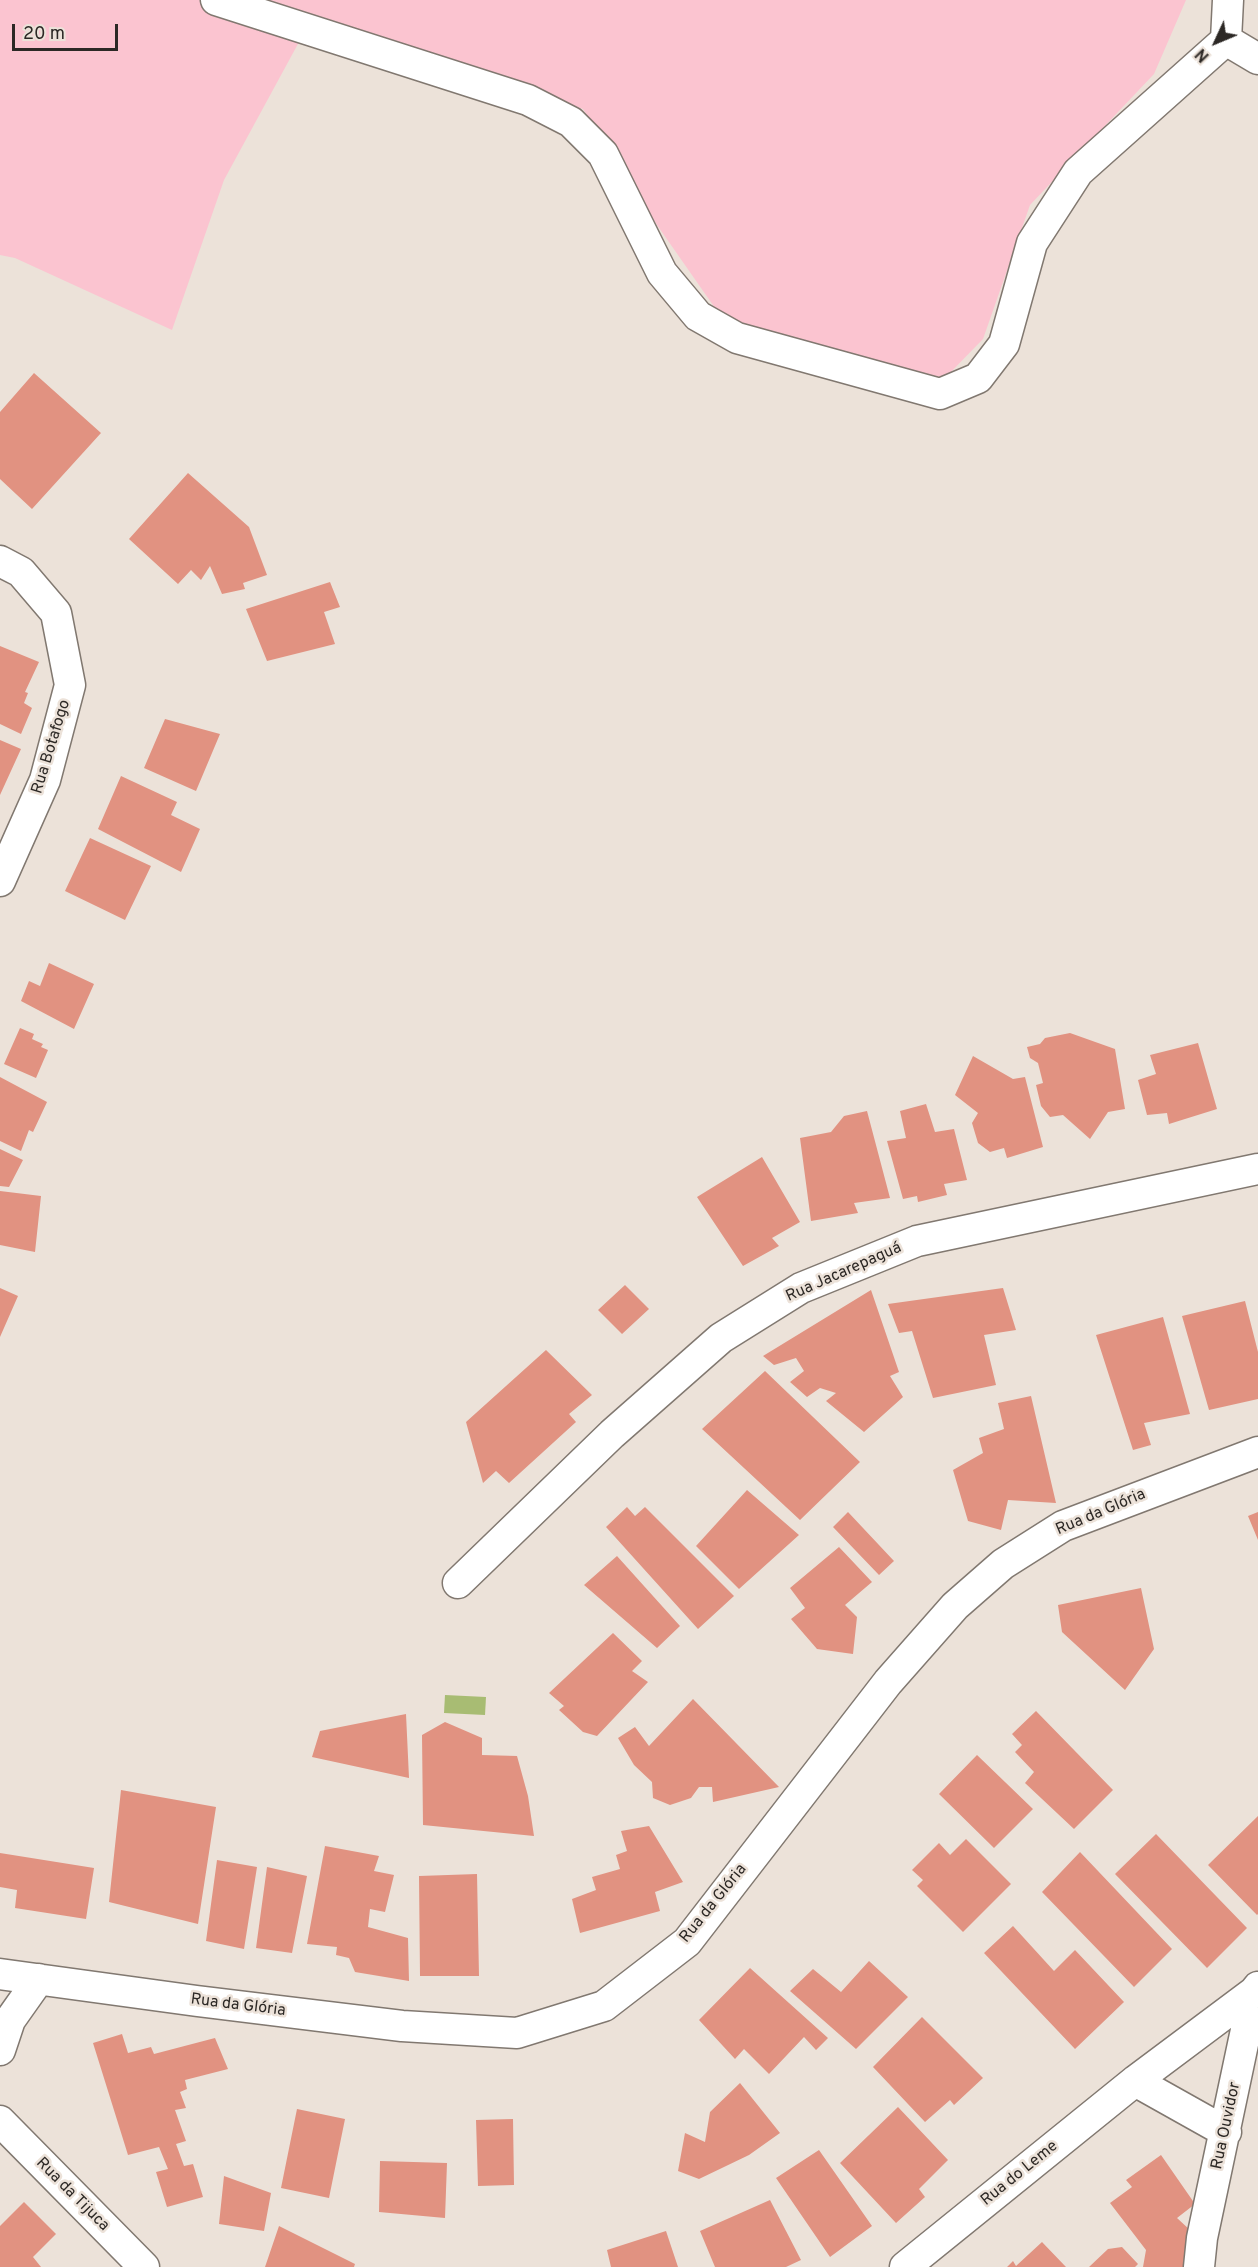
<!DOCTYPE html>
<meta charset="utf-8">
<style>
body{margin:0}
#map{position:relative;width:1258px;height:2267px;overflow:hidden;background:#ece2d9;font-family:Overpass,sans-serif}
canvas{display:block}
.north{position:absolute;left:1186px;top:12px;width:60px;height:60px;-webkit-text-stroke:4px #ece2d9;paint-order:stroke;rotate:226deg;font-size:16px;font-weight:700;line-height:24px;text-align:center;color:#2c2825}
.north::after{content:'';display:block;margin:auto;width:21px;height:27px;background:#2c2825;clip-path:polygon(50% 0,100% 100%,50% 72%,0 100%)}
.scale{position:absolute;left:12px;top:24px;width:106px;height:27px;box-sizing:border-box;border:3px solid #2c2825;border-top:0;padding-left:8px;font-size:18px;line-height:21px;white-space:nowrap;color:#2c2825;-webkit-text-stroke:4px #ece2d9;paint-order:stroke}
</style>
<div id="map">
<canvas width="1258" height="2267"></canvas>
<div class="north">N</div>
<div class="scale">20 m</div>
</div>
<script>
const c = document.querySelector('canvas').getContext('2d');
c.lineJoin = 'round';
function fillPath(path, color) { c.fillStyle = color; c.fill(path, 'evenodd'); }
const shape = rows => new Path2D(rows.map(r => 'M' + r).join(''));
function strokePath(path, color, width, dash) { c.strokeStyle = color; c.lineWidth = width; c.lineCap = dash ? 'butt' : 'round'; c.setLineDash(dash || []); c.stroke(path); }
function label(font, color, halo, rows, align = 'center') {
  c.font = font + ' Overpass,sans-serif'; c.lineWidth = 5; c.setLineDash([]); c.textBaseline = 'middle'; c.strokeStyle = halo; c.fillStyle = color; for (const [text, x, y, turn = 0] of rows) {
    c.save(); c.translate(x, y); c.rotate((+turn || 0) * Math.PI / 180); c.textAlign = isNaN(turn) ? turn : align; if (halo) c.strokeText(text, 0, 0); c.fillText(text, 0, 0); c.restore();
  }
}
fillPath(shape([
 [0,0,1186,0,1154,74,1030,205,983,339,945,378,822,350,722,318,657,225,583,109,324,20,299,42,224,180,172,330,15,258,0,255]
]), '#fbc4d0');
fillPath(shape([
 [445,1695,486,1697,485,1715,444,1713]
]), '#a8bc73');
fillPath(shape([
 [34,373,101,433,32,509,0,479,0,412],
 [188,473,249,527,267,575,243,583,245,589,222,594,210,566,201,580,191,570,178,584,129,539],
 [330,582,340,607,324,612,335,644,267,661,246,609],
 [0,646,39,662,25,692,28,693,24,703,32,708,21,734,0,724],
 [165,719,220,734,196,791,144,768],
 [0,740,21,749,0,795],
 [121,776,177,802,171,815,200,829,181,872,98,829],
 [90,838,151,866,125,920,65,891],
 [49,963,94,984,74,1029,21,1001,29,981,40,986],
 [20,1028,34,1034,32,1039,43,1044,41,1047,48,1050,36,1078,4,1064],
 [1070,1033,1115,1049,1125,1109,1108,1112,1090,1139,1063,1115,1050,1117,1041,1106,1036,1085,1043,1083,1038,1063,1030,1058,1027,1047,1040,1044,1045,1038],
 [1198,1043,1217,1109,1169,1124,1167,1113,1147,1115,1138,1080,1156,1074,1150,1055],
 [973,1056,1013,1079,1025,1077,1043,1147,1007,1158,1004,1148,990,1152,978,1143,972,1123,978,1113,955,1095],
 [0,1077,47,1102,33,1132,29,1130,21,1151,0,1141],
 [926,1104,935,1132,954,1129,967,1180,944,1184,947,1195,918,1202,917,1196,903,1199,887,1141,906,1138,900,1111],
 [867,1111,890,1198,854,1203,858,1213,811,1221,800,1138,831,1132,844,1116],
 [0,1149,23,1160,9,1187,0,1186],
 [762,1157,800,1222,772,1238,779,1246,743,1266,697,1197],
 [0,1191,41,1196,35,1252,0,1245],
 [625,1285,649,1309,622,1334,598,1310],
 [0,1288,18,1296,0,1337],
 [1003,1288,1016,1330,984,1335,996,1385,933,1398,912,1331,899,1333,888,1304],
 [871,1290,899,1372,890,1376,903,1397,864,1432,826,1401,836,1393,820,1388,807,1397,790,1382,804,1371,796,1358,774,1365,763,1356],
 [1245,1301,1258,1352,1258,1399,1209,1410,1182,1316],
 [1163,1317,1190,1414,1144,1423,1151,1445,1133,1450,1096,1335],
 [546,1350,592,1395,569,1414,576,1422,509,1483,496,1471,483,1483,466,1422],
 [765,1371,860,1462,800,1520,702,1429],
 [1031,1396,1056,1503,1008,1500,1001,1530,968,1521,953,1470,983,1453,979,1438,1004,1429,998,1403],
 [747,1490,799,1535,739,1589,696,1546],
 [627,1507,635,1516,645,1507,734,1596,698,1629,606,1527],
 [848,1512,894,1561,879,1575,833,1527],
 [1258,1512,1258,1540,1248,1516],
 [839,1547,872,1582,845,1605,857,1617,853,1654,817,1649,791,1619,805,1608,790,1588],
 [617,1556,680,1626,657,1648,584,1585],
 [1141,1588,1154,1649,1125,1690,1062,1632,1058,1605],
 [613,1633,642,1661,632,1671,648,1682,597,1736,583,1732,559,1710,564,1706,549,1693],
 [693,1699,779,1787,713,1802,712,1787,699,1787,691,1798,670,1805,653,1798,652,1782,634,1765,618,1738,635,1727,649,1746],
 [1036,1711,1113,1790,1074,1829,1025,1783,1034,1772,1015,1752,1022,1745,1012,1734],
 [406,1714,409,1778,312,1757,320,1731],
 [445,1722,482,1738,482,1755,517,1756,528,1796,534,1836,423,1825,422,1735],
 [977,1755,1033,1809,994,1848,939,1794],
 [121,1790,216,1807,198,1924,109,1902],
 [1258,1816,1258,1914,1257,1915,1208,1865],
 [649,1826,683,1882,655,1892,660,1911,580,1933,572,1899,596,1890,592,1877,620,1869,616,1855,627,1851,621,1831],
 [1156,1834,1247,1928,1207,1968,1115,1874],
 [966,1839,1011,1884,963,1932,917,1886,923,1880,912,1870,939,1843,950,1855],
 [325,1846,379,1856,374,1871,394,1875,385,1912,370,1909,368,1927,408,1938,409,1981,355,1972,349,1958,336,1955,337,1947,307,1944],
 [1080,1852,1172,1949,1134,1987,1042,1892],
 [0,1853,94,1868,86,1919,15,1908,17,1890,0,1887],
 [217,1860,257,1867,244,1949,206,1941],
 [267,1867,307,1876,292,1953,256,1948],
 [477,1874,479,1976,420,1976,419,1876],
 [1013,1926,1054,1971,1075,1950,1124,2002,1075,2049,984,1953],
 [869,1961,908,1997,856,2049,790,1991,813,1969,841,1992],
 [750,1968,828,2038,816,2050,804,2037,769,2074,744,2049,735,2059,699,2020],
 [922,2017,983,2078,954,2105,950,2100,925,2122,873,2067],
 [122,2034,128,2053,151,2047,154,2054,215,2038,228,2069,185,2080,187,2089,180,2092,186,2108,175,2110,186,2141,176,2144,184,2166,193,2164,203,2197,167,2207,156,2172,168,2169,159,2147,128,2155,93,2043],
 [740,2083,780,2133,749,2155,699,2179,678,2171,685,2133,705,2142,710,2112],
 [898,2107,948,2160,919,2189,925,2197,896,2223,840,2163],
 [297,2109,345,2119,329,2198,281,2188],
 [513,2119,514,2185,478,2186,476,2120],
 [819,2150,872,2226,830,2257,776,2178],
 [1161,2155,1195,2204,1177,2218,1190,2230,1184,2267,1143,2267,1146,2250,1110,2203,1132,2187,1126,2180],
 [380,2161,447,2163,445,2218,379,2212],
 [224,2176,271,2193,264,2231,219,2224],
 [770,2200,801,2260,786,2267,715,2267,700,2231],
 [24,2202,56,2234,33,2257,41,2267,0,2267,0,2226],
 [279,2226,355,2264,354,2267,265,2267],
 [666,2231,678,2267,611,2267,607,2250],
 [1042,2242,1066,2267,1007,2267,1013,2261,1016,2266],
 [1122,2247,1138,2264,1135,2267,1089,2267,1108,2249]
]), '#e19281');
const street = shape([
 [216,0,528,100,571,122,603,154,662,273,698,316,737,338,940,394,978,378,1004,344,1032,243,1078,172,1226,40],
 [1226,40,1228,0],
 [1226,40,1258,59],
 [0,561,21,572,56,613,70,685,45,780,0,881],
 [458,1583,612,1434,721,1338,801,1288,917,1241,1258,1169],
 [0,1974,197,2001,402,2026,517,2033,604,2006,687,1942,888,1682,955,1606,1003,1564,1063,1526,1258,1452],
 [0,2050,10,2020,39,1979],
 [1135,2081,1226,2132],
 [0,2121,144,2267],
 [905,2267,1135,2081,1254,1992],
 [1199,2267,1202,2238,1254,1992,1258,1987]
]);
strokePath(street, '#817870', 33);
strokePath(street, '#fff', 30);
label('16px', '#2c2825', '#ece2d9', [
 ["Rua Botafogo",52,747,-73],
 ["Rua Jacarepaguá",844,1273,-24],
 ["Rua da Glória",1101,1513,-23],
 ["Rua da Glória",714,1904,-51],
 ["Rua da Glória",238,2006,7],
 ["Rua Ouvidor",1227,2126,-78],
 ["Rua do Leme",1020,2174,-39],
 ["Rua da Tijuca",72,2195,45]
]);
</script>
